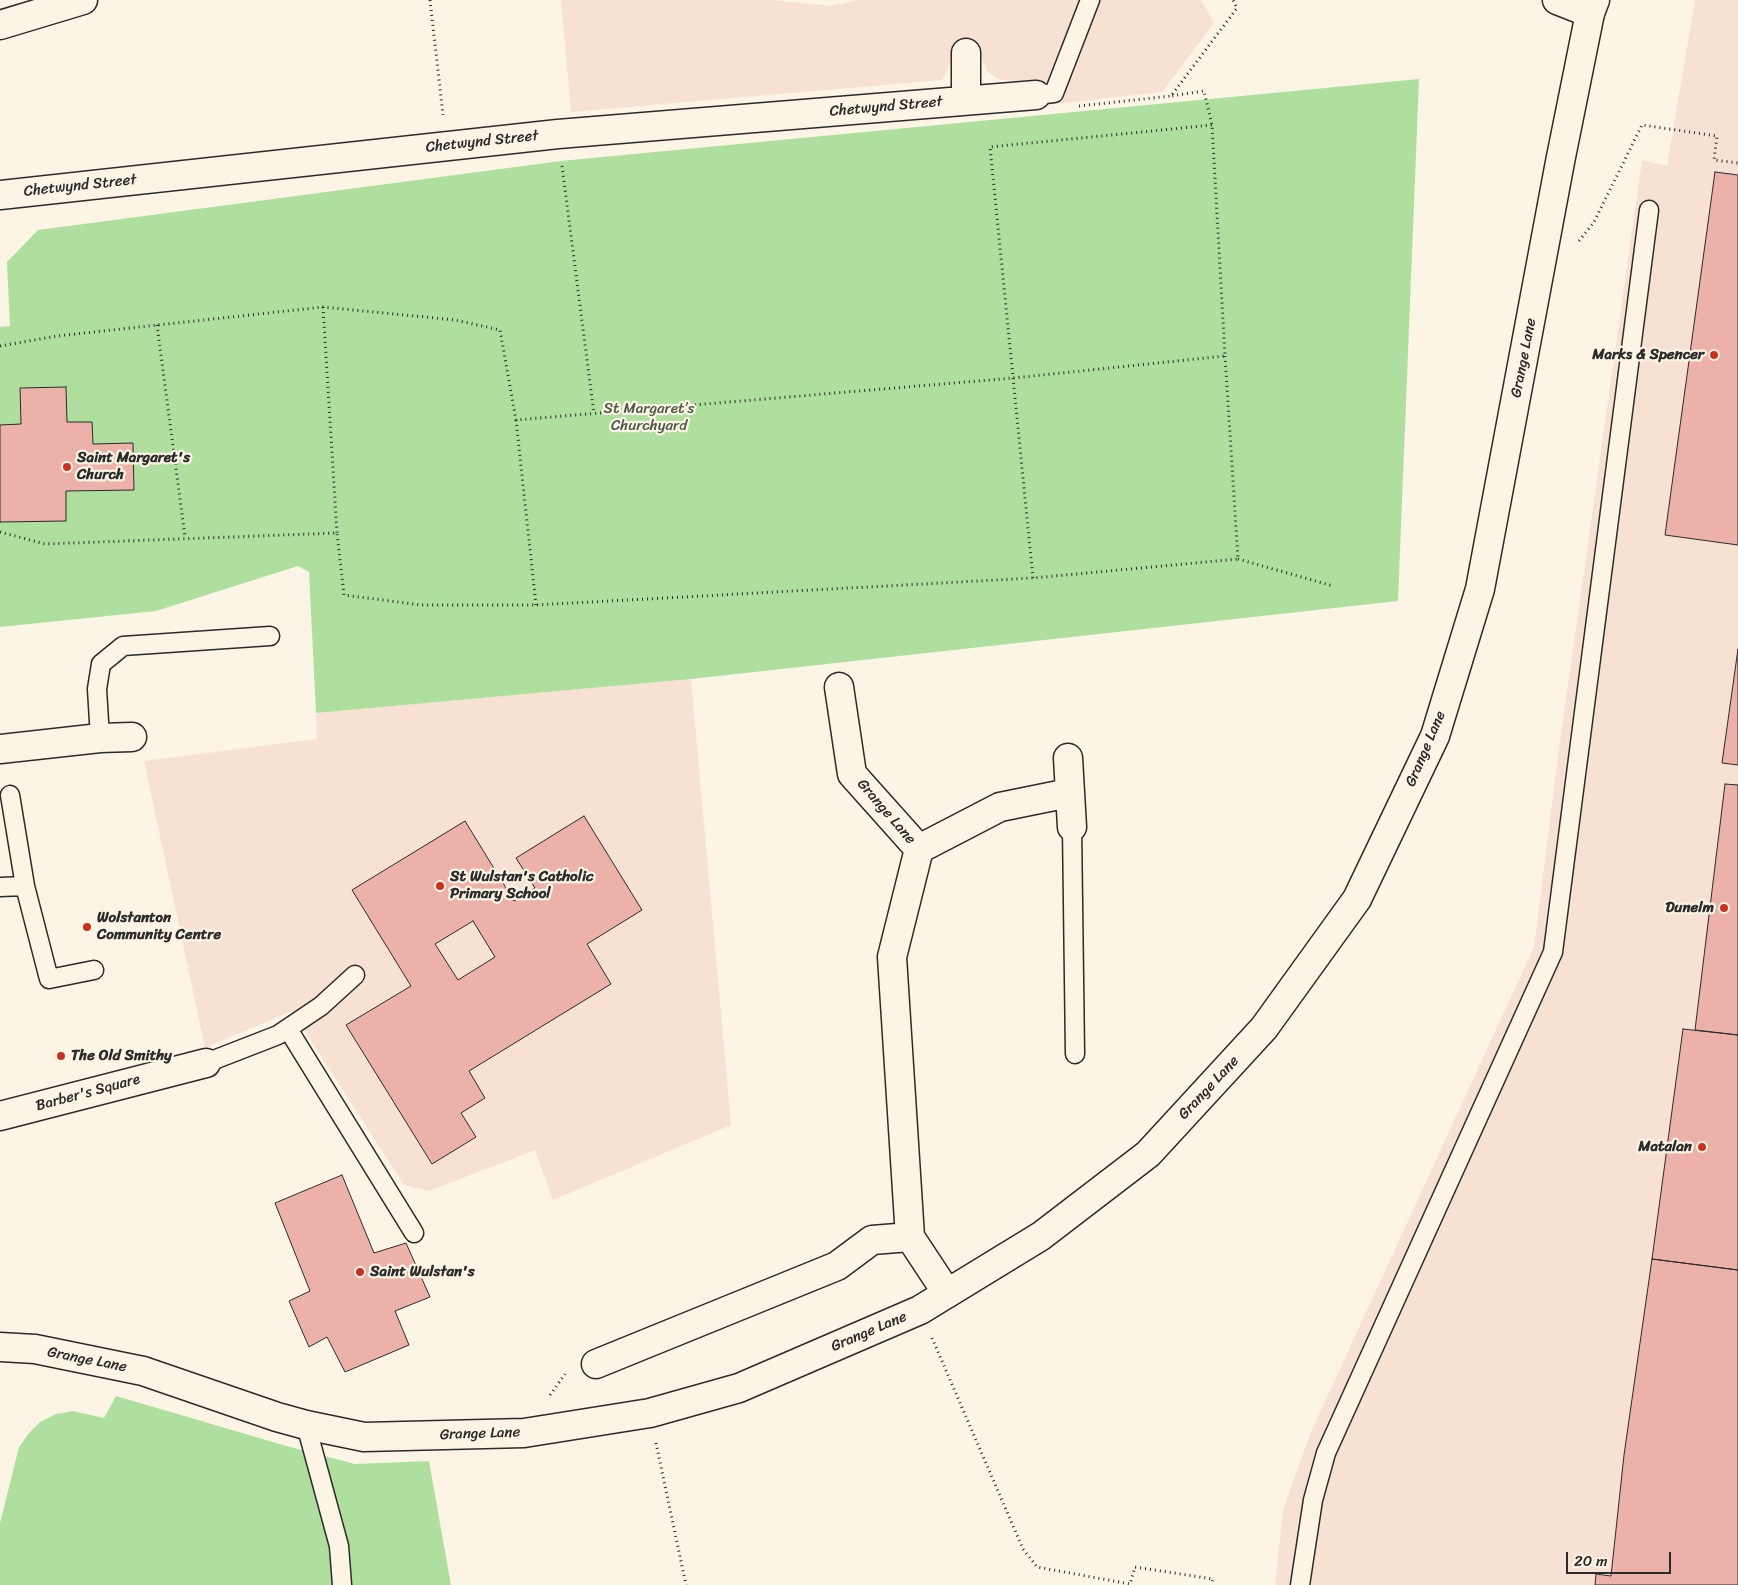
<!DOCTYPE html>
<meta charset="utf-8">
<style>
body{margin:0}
#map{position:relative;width:1738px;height:1585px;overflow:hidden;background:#fcf5e5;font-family:Sriracha,sans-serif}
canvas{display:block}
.scale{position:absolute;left:1566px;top:1552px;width:105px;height:22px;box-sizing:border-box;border:2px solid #2b2b2b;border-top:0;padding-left:6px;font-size:15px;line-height:18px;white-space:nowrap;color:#2b2b2b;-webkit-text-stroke:4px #fcf5e5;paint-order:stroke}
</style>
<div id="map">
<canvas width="1738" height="1585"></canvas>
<div class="scale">20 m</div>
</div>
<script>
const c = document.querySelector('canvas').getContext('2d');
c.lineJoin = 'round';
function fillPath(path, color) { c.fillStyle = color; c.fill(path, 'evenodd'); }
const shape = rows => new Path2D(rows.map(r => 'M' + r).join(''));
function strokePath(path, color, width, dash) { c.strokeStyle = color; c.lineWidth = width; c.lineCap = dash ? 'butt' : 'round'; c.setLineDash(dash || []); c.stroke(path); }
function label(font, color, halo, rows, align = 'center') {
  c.font = font + ' Sriracha,sans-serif'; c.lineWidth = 4.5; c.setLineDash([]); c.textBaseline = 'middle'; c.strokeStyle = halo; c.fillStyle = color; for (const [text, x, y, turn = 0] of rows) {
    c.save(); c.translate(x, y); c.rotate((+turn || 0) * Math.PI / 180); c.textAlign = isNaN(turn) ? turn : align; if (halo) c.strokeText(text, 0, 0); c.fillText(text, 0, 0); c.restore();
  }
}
fillPath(shape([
 [561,0,771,0,831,6,858,0,1201,0,1214,23,1162,92,1054,104,1052,83,1000,80,987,71,979,52,955,54,942,80,571,112],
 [1695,0,1738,0,1738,1585,1275,1585,1283,1510,1311,1432,1534,947,1559,749,1642,160,1667,166],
 [691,679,731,1125,553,1200,535,1150,429,1191,404,1185,292,1011,205,1048,144,761,317,739,316,713]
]), '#f7e1d3');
fillPath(shape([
 [1419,79,1398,601,691,679,316,713,309,572,298,566,156,611,0,627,0,327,10,326,7,262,38,230,561,161],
 [116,1396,290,1447,355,1464,429,1461,451,1585,0,1585,0,1523,19,1447,29,1433,40,1422,56,1414,73,1411,104,1418]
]), '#aedf9f');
const building = shape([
 [1715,172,1738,175,1738,545,1665,535,1715,172],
 [66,387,67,422,92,422,93,444,133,443,134,490,66,491,66,521,0,522,0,425,21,424,20,388,66,387],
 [1738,649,1738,765,1722,763,1738,649],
 [1725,784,1738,785,1738,1035,1695,1030,1725,784],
 [584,816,642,910,587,944,611,984,469,1071,485,1098,461,1113,476,1137,432,1164,346,1025,411,986,352,890,465,821,514,901,535,888,516,858,584,816],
 [473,921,495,957,458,980,435,944,473,921],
 [1683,1029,1738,1035,1738,1270,1652,1259,1683,1029],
 [342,1175,374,1253,406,1243,430,1297,395,1311,409,1345,345,1372,327,1337,309,1347,289,1301,310,1291,275,1203,342,1175],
 [1652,1259,1738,1270,1738,1585,1595,1585,1596,1574,1611,1576,1624,1455,1652,1259]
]);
fillPath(building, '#ecb1a9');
strokePath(building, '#2b2b2b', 1);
const lane = shape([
 [1036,95,1054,93,1090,0],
 [100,738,97,689,101,664,123,646,270,636],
 [10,795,25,886],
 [1072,827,1075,1054],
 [0,887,25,886,49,979,94,970],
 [288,1029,414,1233],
 [206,1063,278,1035,321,1006,355,975],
 [306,1425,339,1546,342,1585],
 [1300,1585,1313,1500,1326,1453,1553,952,1649,210]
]);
const street = shape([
 [1557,0,1590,13],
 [0,25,83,0],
 [966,100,966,53],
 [0,195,558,134,1036,95],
 [839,687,852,774,919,849,892,957,910,1237,947,1293],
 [0,749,100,738,132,737],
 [1068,758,1072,827],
 [919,849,1000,807,1069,793],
 [0,1116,206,1063],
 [596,1364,837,1266,872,1240,910,1237]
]);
const highway = shape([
 [0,1347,35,1349,143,1371,277,1417,306,1425,364,1437,524,1433,650,1413,739,1388,920,1310,1041,1236,1148,1154,1264,1028,1357,899,1435,736,1480,589,1560,162,1590,13,1595,0]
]);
strokePath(lane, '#2b2b2b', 21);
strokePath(street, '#2b2b2b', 31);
strokePath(highway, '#2b2b2b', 31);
strokePath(shape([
 [430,0,443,115],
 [1079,106,1171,96,1237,8,1233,0],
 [562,166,594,414],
 [1579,241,1594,222,1642,125,1717,136,1714,160,1738,163],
 [323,307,337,533],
 [157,325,185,537],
 [0,346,57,336,323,307,455,320,500,330,516,420,1013,378,1225,356,1212,125,1204,91,1171,96],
 [516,420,536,605],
 [0,532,45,544,337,533,344,595,421,605,536,605,1033,578,1238,559,1225,356],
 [1238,559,1333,586],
 [1033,578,990,147,1212,125],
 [932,1338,1023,1549,1037,1567,1130,1584,1135,1567,1213,1579,1211,1585],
 [550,1395,565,1374],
 [656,1443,686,1585]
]), '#2b2b2b', 3, [1, 4]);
strokePath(lane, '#fcf5e5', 18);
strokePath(street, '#fcf5e5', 28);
strokePath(highway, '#fcf5e5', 28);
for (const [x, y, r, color] of [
 [1714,355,5,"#c8321e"],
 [67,467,5,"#c8321e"],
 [440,886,5,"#c8321e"],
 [1724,908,5,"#c8321e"],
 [87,927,5,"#c8321e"],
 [61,1056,5,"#c8321e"],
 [1702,1147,5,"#c8321e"],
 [360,1272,5,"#c8321e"]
]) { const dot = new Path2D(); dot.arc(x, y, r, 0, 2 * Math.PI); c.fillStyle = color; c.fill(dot); strokePath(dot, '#fcf5e5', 2); }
label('15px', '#2b2b2b', '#fcf5e5', [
 ["Chetwynd Street",886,107,-5],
 ["Chetwynd Street",482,142,-6],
 ["Chetwynd Street",80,186,-6],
 ["Grange Lane",1524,358,-79],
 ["Grange Lane",1426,749,-67],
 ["Grange Lane",886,812,49],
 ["Grange Lane",1209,1088,-47],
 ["Barber's Square",88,1093,-15],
 ["Grange Lane",869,1332,-23],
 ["Grange Lane",87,1360,11],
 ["Grange Lane",480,1434,-2]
]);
label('bold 15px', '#2b2b2b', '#fcf5e5', [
 ["Marks & Spencer",1704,355,"right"],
 ["Saint Margaret's",77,458],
 ["Church",77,475],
 ["St Wulstan's Catholic",450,877],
 ["Primary School",450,894],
 ["Dunelm",1714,908,"right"],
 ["Wolstanton",97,918],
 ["Community Centre",97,935],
 ["The Old Smithy",71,1056],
 ["Matalan",1692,1147,"right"],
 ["Saint Wulstan's",370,1272]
], 'left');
label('15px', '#4c5848', '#fcf5e5', [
 ["St Margaret’s",649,409],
 ["Churchyard",649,426]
]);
</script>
